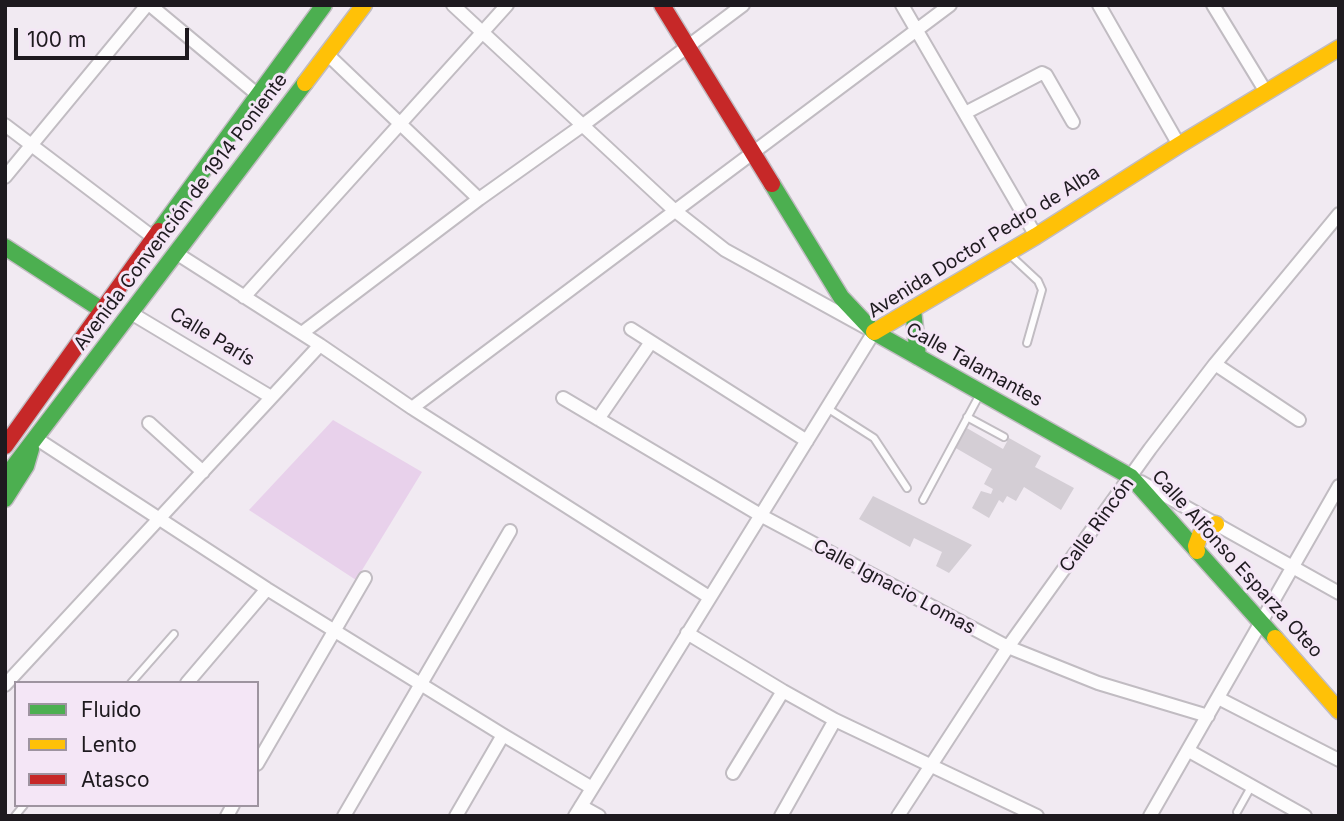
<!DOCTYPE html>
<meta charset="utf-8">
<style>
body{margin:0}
#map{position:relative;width:1344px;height:821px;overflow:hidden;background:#f1eaf2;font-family:Inter,sans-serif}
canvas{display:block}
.frame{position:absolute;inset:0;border:7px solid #1e1a1f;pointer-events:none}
.legend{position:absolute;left:14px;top:681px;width:245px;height:126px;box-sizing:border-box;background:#f4e6f6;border:2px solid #9e94a0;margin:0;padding:9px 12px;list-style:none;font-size:21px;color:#1e1a1f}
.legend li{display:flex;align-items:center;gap:14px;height:35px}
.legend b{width:35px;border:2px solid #9e94a0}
.scale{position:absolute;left:14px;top:28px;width:175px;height:32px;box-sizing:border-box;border:4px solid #1e1a1f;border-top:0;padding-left:9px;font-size:21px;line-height:24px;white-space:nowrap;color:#1e1a1f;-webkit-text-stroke:5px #f4e6f6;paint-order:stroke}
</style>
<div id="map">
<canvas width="1344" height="821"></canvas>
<div class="frame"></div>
<ul class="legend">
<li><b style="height:9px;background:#4caf50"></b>Fluido</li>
<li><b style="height:9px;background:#ffc107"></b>Lento</li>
<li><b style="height:9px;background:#c62828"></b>Atasco</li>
</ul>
<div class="scale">100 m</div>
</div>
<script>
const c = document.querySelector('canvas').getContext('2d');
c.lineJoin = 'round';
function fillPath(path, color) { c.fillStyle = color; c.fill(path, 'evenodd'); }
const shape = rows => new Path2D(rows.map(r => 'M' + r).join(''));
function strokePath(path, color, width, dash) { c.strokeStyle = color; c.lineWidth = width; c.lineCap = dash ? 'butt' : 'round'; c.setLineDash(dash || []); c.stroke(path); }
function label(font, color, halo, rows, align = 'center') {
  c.font = font + ' Inter,sans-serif'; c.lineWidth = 6; c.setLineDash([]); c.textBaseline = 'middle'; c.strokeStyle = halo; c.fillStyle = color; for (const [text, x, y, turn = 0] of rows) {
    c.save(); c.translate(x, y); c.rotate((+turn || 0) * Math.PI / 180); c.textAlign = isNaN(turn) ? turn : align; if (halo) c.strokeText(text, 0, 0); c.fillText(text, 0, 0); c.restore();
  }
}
fillPath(shape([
 [333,420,422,472,356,580,249,510]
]), '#e8d1eb');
fillPath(shape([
 [965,427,1003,449,1009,438,1041,456,1035,467,1074,488,1061,510,1024,487,1016,501,1007,496,1003,503,999,500,989,518,972,508,981,491,991,494,993,489,984,484,992,469,954,447],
 [873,496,972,545,949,573,936,566,942,552,914,538,910,547,859,519]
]), '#d4ced5');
const lane = shape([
 [1009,254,1038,281,1042,290,1027,343],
 [827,408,874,438,907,488],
 [967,417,1004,437],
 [923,500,980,394],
 [131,683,174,634],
 [1237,812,1251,787],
 [15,816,24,805]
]);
const street = shape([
 [150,5,258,95],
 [453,5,674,210,725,250,874,332,575,816],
 [902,5,1036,236],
 [1099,5,1179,145],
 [1213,5,1266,92],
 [326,53,479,199],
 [965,113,1042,73,1046,75,1073,122],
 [5,125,154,238],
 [5,177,147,5],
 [176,253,320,345,412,408,709,597],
 [244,297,507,5],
 [131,313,271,397],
 [631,329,807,441],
 [302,333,479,199,583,125,743,5],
 [1215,364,1299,420],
 [563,398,762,516,1008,647,1098,683,1208,716],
 [412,408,950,5],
 [598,419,651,342],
 [149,423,203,472],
 [37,439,267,589,503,735,592,788],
 [1141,482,1339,593],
 [687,633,783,691,835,720,1037,816],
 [187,683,267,589],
 [5,685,320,345],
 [1218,698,1339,760],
 [1189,751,1305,816],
 [257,764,365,578],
 [733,773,783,691],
 [581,806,599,816],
 [227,816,233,805],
 [344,816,510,531],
 [456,816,503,735],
 [781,816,835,720],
 [898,816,1008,647,1150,449,1215,364,1339,214],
 [1150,816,1339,486]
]);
const fast = shape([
 [772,184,841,297,874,332,1131,477,1275,638],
 [159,231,324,5],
 [5,247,102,310],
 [913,309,918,357],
 [5,478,305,83],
 [5,499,26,466,31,449]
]);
const slow = shape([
 [305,83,364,5],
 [874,332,1036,236,1179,145,1339,48],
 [1197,551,1196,546,1200,535,1216,524],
 [1275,638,1339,711]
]);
const jam = shape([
 [662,5,772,184],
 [5,446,159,231]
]);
strokePath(lane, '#c1bcc2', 10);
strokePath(street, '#c1bcc2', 16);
strokePath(fast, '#c1bcc2', 19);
strokePath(slow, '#c1bcc2', 19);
strokePath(jam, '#c1bcc2', 19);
strokePath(lane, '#fdfcfd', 6);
strokePath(street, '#fdfcfd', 12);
strokePath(fast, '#4caf50', 16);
strokePath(slow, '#ffc107', 16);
strokePath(jam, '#c62828', 16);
label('19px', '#1e1a1f', '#f4e6f6', [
 ["Avenida Convención de 1914 Poniente",181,212,-53],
 ["Avenida Doctor Pedro de Alba",984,242,-32],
 ["Calle París",212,337,31],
 ["Calle Talamantes",974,365,29],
 ["Calle Rincón",1097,525,-54],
 ["Calle Alfonso Esparza Oteo",1237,564,48],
 ["Calle Ignacio Lomas",894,587,28]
]);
</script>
